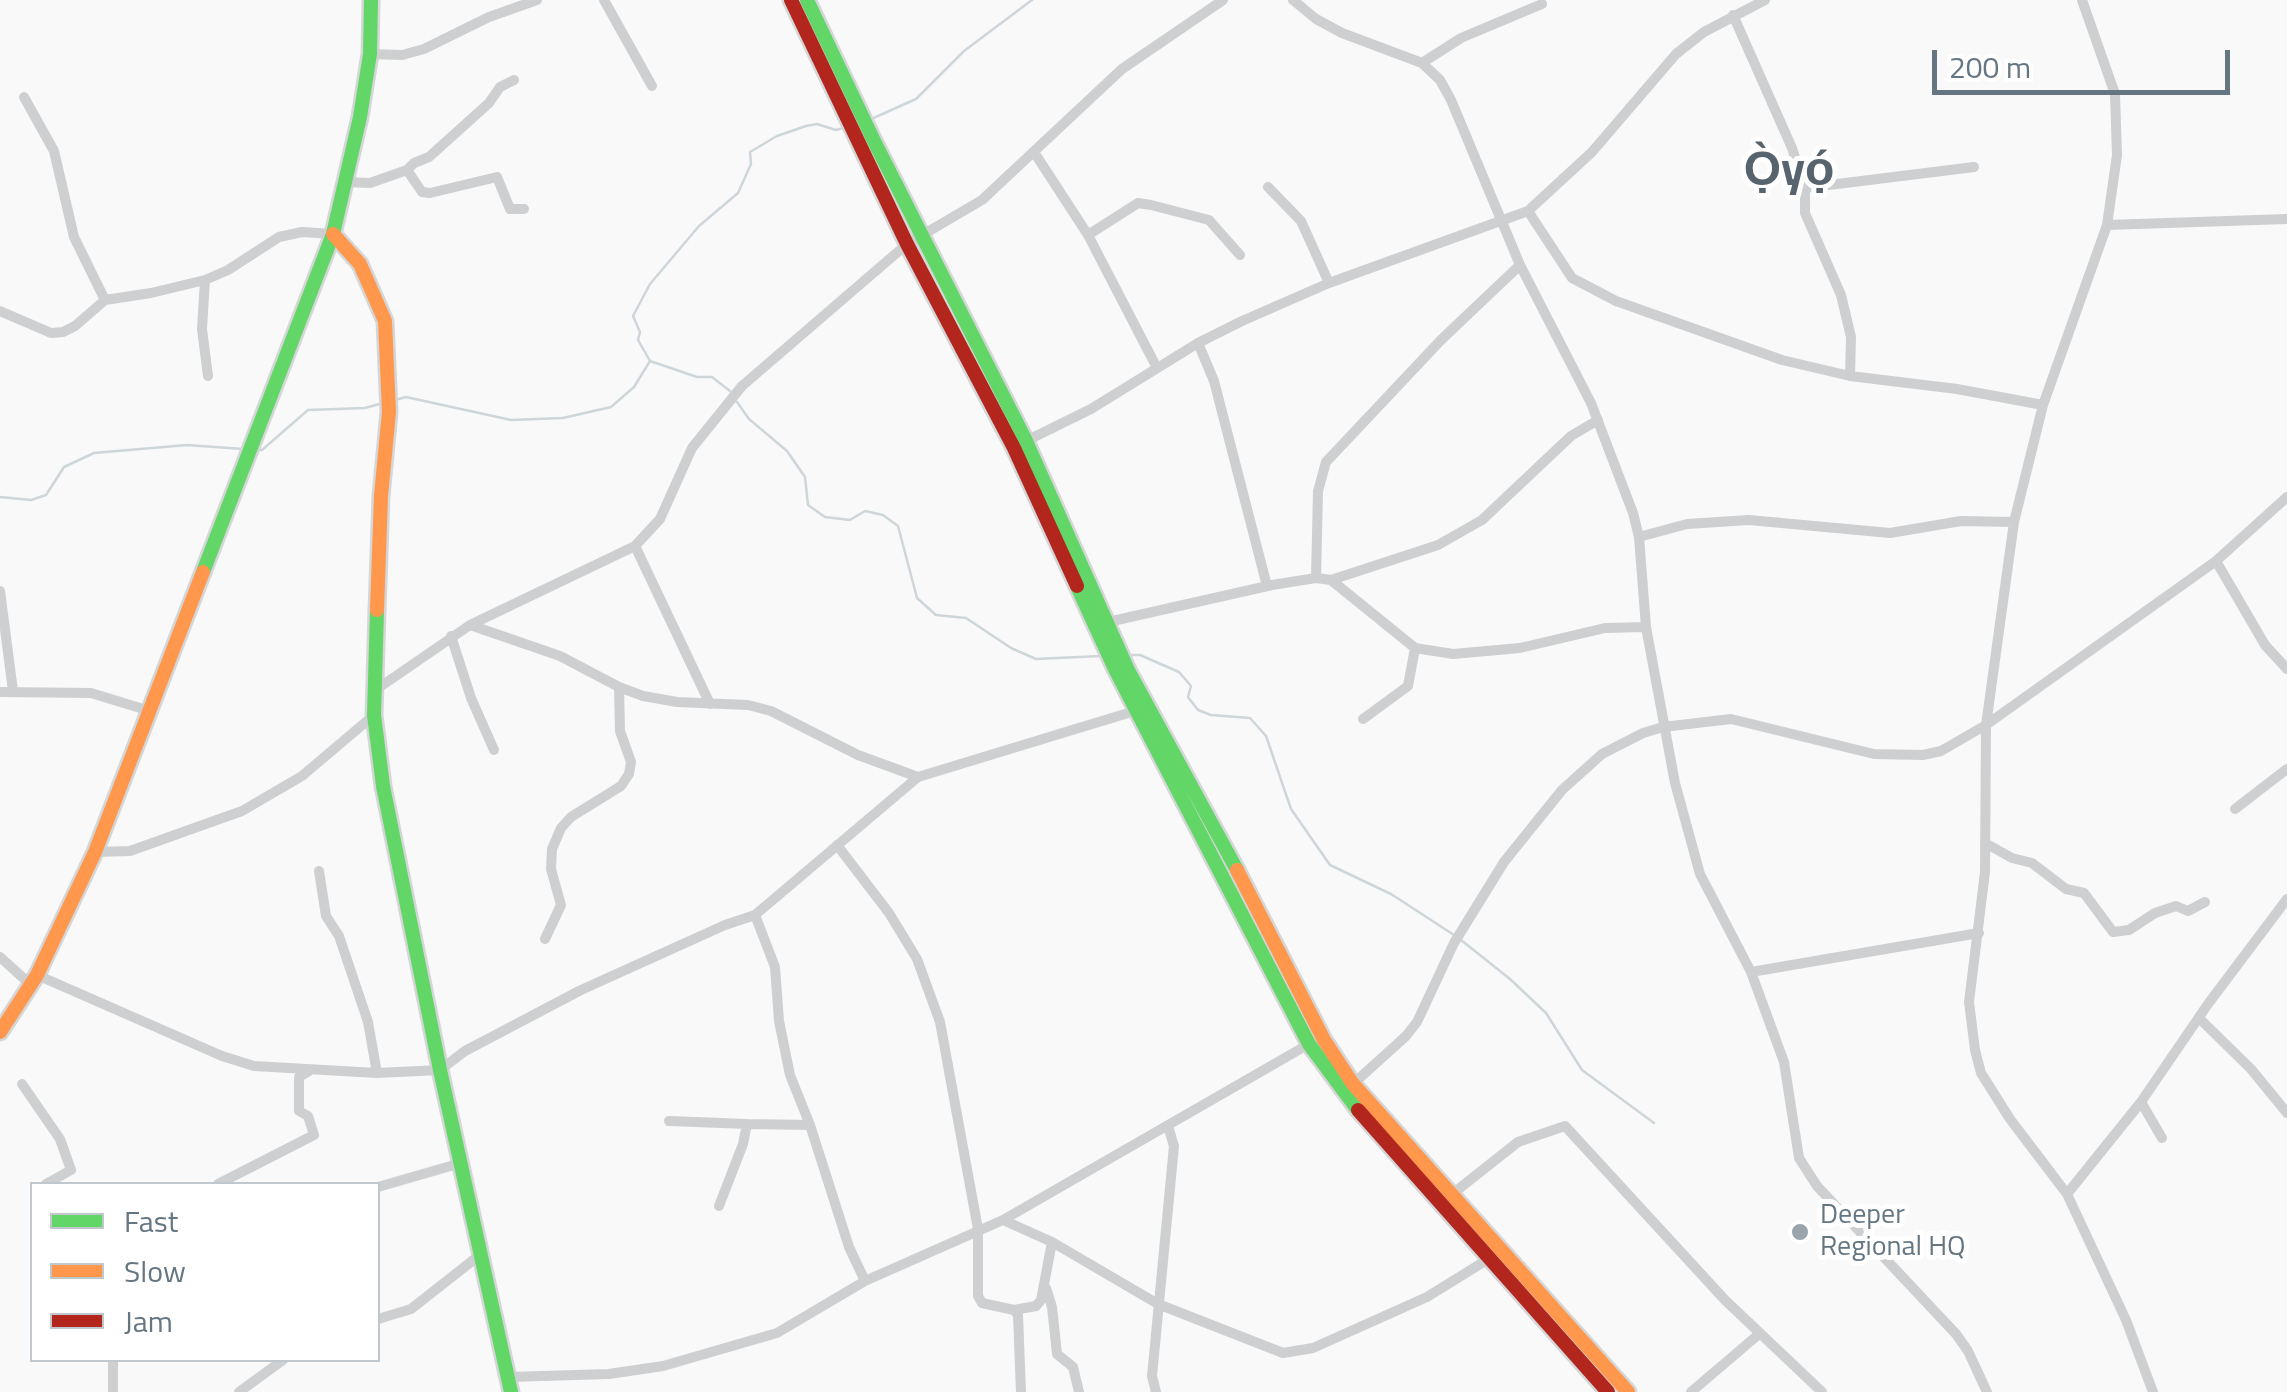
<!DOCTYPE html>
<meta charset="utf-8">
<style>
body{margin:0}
#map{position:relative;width:2287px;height:1392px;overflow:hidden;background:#f9f9f9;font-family:"Titillium Web",sans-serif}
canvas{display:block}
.legend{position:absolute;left:30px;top:1182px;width:350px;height:180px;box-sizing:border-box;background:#fff;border:2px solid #c1c8cd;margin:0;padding:12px 18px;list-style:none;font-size:30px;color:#657683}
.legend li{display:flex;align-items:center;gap:20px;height:50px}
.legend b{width:50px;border:2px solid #c1c8cd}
.scale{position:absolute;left:1932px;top:50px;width:298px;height:45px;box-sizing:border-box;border:5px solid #657683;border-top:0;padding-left:12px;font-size:30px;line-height:35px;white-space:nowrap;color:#657683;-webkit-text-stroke:8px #fff;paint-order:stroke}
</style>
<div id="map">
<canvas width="2287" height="1392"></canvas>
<ul class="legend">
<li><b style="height:12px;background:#63d668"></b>Fast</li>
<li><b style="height:12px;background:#ff974d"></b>Slow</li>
<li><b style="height:12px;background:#b3261e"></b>Jam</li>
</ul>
<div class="scale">200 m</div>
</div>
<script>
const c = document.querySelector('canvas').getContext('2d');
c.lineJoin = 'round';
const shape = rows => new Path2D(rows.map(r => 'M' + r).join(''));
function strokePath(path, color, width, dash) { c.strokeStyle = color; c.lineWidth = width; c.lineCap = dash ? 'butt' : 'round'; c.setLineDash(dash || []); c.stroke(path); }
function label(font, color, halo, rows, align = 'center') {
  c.font = font + ' "Titillium Web",sans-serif'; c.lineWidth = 10; c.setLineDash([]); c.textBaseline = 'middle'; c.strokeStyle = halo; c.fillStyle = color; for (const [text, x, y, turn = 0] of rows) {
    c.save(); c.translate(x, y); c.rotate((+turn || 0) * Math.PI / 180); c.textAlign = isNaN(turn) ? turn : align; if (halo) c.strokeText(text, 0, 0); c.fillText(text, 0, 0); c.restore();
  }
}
strokePath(shape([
 [869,120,916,99,964,51,1032,0],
 [650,361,697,377,712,377,730,391],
 [395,400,406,397,511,420,563,418,611,407,634,387,650,361,638,340,640,332,633,316,650,284,699,226,738,193,751,164,750,152,777,136,806,126,817,124,836,130,847,127],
 [737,402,749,419,787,451,805,477,808,505,825,517,850,520,865,511,883,515,898,526,917,598,936,615,966,618,1011,648,1036,659,1101,656],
 [256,450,262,450,308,410,365,408,383,403],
 [0,497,31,500,46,495,64,467,94,453,187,445,243,449],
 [1129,655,1140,655,1179,672,1191,686,1188,697,1198,710,1211,715,1250,718,1266,736,1291,809,1330,865,1391,894,1454,935],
 [1461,940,1510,979,1546,1013,1582,1070,1654,1123]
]), '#ced6d9', 2.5);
const fast = shape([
 [807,0,874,141,1026,441,1128,670,1237,870],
 [203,572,333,234,360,117,370,54,371,0],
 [1077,586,1115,669,1309,1044,1358,1110],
 [377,610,374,715,383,786,440,1070,511,1392]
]);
const slow = shape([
 [333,234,360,264,385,321,389,412,381,496,377,610],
 [1237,870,1324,1040,1353,1084,1628,1392],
 [0,1032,37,975,95,852,203,572]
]);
const jam = shape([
 [791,0,907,244,1014,448,1077,586],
 [1358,1110,1608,1392]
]);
strokePath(fast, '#d5d6d7', 19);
strokePath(slow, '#d5d6d7', 19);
strokePath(jam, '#d5d6d7', 19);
strokePath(shape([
 [604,0,652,86],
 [1293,0,1316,19,1342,33,1422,63,1440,80,1451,100,1520,265,1591,403,1633,513,1639,537,1646,627,1675,783,1700,874,1751,972,1784,1062,1799,1158,1817,1186,1956,1334,1968,1351,1987,1392],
 [2082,0,2115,94,2117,155,2107,225,2043,405,2014,522,1986,725,1985,872,1969,1002,1975,1050,1981,1073,2010,1119,2067,1194,2126,1320,2153,1392],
 [1733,15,1792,148,1805,188,1805,213,1841,295,1851,337,1850,376],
 [370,54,402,55,424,49,489,17,537,0],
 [1422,63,1461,38,1542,4],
 [24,97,54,151,74,237,105,300],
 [1034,152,1088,235,1157,368],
 [407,170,422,192,430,193,497,177,510,209,524,209],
 [345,182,370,183,407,170,414,163,429,157,489,103,500,87,514,80],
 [1268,187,1301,221,1329,283],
 [1805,188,1974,167],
 [1528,211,1572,278,1616,301,1782,360,1850,376,1957,389,2043,405],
 [2107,225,2287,219],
 [1088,235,1138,203,1151,205,1209,220,1240,255],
 [205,280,202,329,208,376],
 [0,311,51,333,63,332,75,326,105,300,151,293,205,280,228,270,279,237,302,232,333,234],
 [1198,343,1214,381,1267,586],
 [1026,441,1091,409,1198,343,1242,321,1329,283,1528,211,1592,152,1676,54,1704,32,1765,0],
 [1639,537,1687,524,1749,520,1890,533,1961,521,2014,522],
 [635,546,710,704],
 [2216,561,2265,645,2287,669],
 [1316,578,1318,491,1326,462,1441,340,1520,265],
 [1331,580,1415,648,1453,654,1520,648,1605,628,1646,627],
 [0,591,13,691],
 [1108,622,1272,585,1316,578,1331,580,1438,545,1482,520,1571,436,1598,420],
 [470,625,560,656,619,687,643,696,677,702,748,705,771,711,858,755,918,777],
 [451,636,471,698,494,750],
 [374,691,470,625,635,546,660,519,692,448,742,386,907,244,982,200,1122,69,1223,0],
 [0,692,91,693,150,711],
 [1363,719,1408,686,1415,648],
 [2235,809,2287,769],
 [1985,843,2012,858,2032,863,2066,889,2084,893,2113,932,2129,930,2155,913,2176,906,2188,911,2205,902],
 [837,845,889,913,917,959,940,1022,978,1229,978,1296,982,1303,1014,1310],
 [95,852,130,851,242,811,302,776,374,715],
 [319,871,326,916,339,936,368,1022,377,1073],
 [755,915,775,967,779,1021,790,1075,810,1125,849,1247,865,1281],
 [545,939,561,905,551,869,552,849,561,828,571,817,621,786,629,774,631,762,620,731,619,687],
 [0,957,31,985],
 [1751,972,1979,933],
 [37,975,222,1056,254,1066,377,1073,440,1070,465,1051,581,990,725,925,755,915,918,777,1138,710],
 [2199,1018,2251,1069,2287,1113],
 [22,1084,60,1139,71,1170,46,1184],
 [1353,1084,1406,1036,1417,1022,1454,943,1504,862,1562,790,1602,754,1643,733,1663,727,1731,719,1874,754,1923,755,1941,751,1986,725,2216,561,2287,497],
 [2141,1102,2162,1138],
 [669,1121,747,1124],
 [218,1184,314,1135,308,1116,299,1111,299,1077,309,1071],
 [378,1187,461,1163],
 [2067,1194,2141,1102,2208,1004,2287,899],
 [1451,1195,1518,1142,1565,1126,1725,1300,1822,1392],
 [719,1206,743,1144,747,1124,810,1125],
 [1003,1220,1052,1242,1158,1304,1283,1353,1313,1348,1427,1297,1490,1258],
 [1046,1288,1052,1307,1057,1354,1073,1367,1079,1392],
 [378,1319,411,1309,481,1254],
 [509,1377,609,1374,663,1366,777,1333,865,1281,1003,1220,1309,1044],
 [113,1392,113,1360],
 [239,1392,283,1360],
 [1021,1392,1018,1315,1014,1310,1036,1306,1041,1300,1052,1242],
 [1156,1392,1152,1376,1174,1146,1168,1126],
 [1691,1392,1759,1334]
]), '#cecfd0', 10);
strokePath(fast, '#63d668', 14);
strokePath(slow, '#ff974d', 14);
strokePath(jam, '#b3261e', 14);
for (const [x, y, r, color] of [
 [1800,1232,10,"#99a4ac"]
]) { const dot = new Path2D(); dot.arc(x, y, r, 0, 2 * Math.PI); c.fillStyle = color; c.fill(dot); strokePath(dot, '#fff', 4); }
label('28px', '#657683', '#fff', [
 ["Deeper",1820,1216],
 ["Regional HQ",1820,1248]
], 'left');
label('bold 48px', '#57646e', '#fff', [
 ["Ọ̀yọ́",1789,173]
]);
</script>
